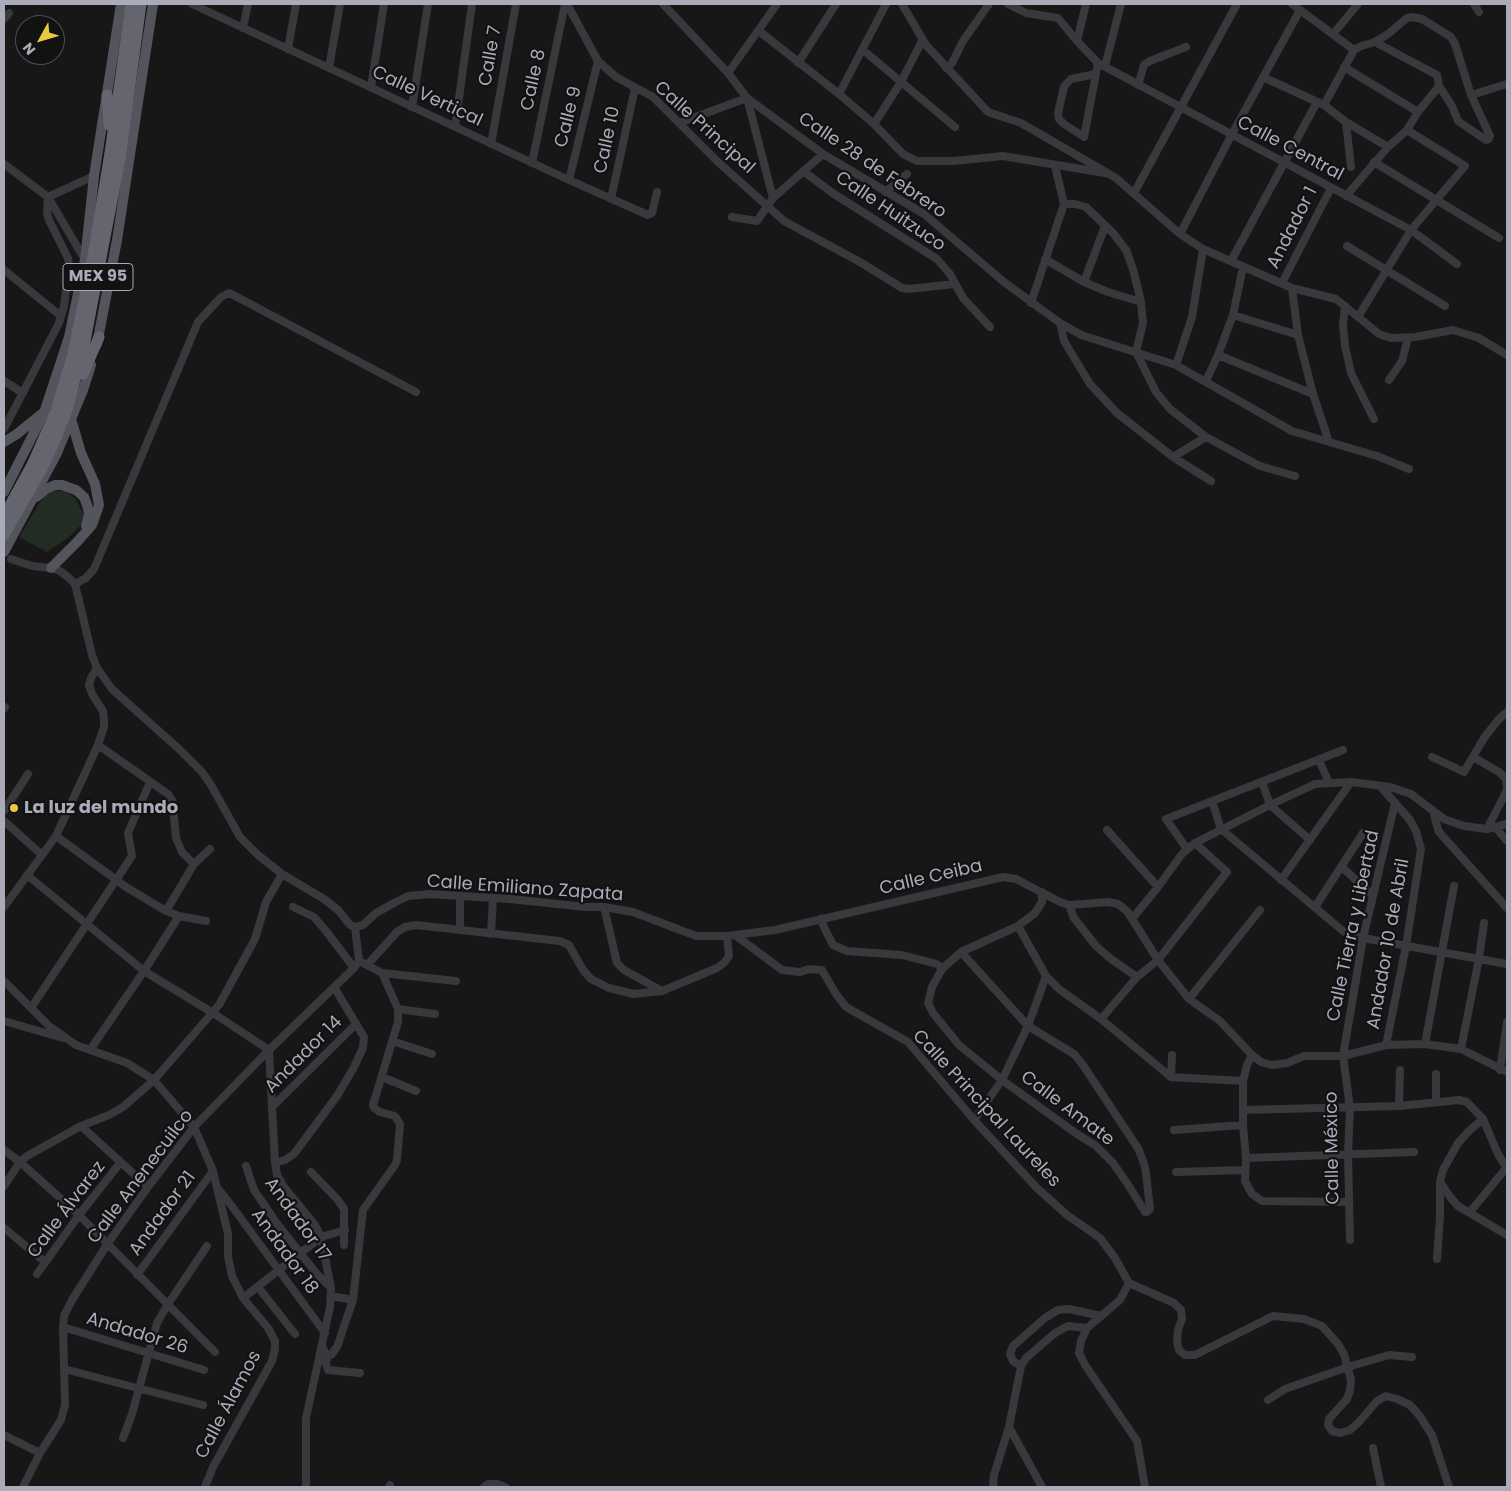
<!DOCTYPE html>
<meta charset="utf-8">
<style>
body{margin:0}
#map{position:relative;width:1511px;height:1491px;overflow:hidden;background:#171718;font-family:Poppins,sans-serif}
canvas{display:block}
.frame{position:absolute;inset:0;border:5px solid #a9abb8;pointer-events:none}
.north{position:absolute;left:15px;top:15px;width:50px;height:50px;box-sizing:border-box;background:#121213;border:1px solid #4e4f55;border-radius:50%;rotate:231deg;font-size:14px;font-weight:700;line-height:20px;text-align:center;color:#a9abb8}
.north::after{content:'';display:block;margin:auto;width:18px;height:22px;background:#e9ca3e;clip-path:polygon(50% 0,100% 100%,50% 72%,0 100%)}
</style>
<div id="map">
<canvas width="1511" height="1491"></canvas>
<div class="frame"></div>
<div class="north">N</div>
</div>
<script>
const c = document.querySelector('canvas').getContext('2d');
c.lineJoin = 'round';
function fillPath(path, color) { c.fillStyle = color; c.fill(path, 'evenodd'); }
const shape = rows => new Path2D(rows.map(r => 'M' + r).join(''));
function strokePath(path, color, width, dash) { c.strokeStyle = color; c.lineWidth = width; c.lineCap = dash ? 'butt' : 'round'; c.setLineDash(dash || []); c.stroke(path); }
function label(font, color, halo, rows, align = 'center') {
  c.font = font + ' Poppins,sans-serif'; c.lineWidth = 4.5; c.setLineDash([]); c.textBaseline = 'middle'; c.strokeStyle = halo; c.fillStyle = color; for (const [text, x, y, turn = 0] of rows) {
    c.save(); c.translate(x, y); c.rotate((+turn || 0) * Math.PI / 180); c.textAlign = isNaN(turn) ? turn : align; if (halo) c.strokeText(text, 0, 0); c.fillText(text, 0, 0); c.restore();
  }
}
fillPath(shape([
 [53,491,65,491,75,498,83,513,81,525,68,538,47,552,19,537,43,497]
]), '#232b25');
strokePath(shape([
 [192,4,569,180,648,215,652,213,657,192],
 [567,4,598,61,616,77,653,97,717,161,784,221,860,262,902,288,909,289,954,284],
 [663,4,728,73,747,98,823,154,924,214,1004,282,1060,323,1081,335,1176,365,1292,431,1377,456,1409,469],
 [902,4,926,45,988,112,1021,123,1116,178,1180,234,1203,249,1292,288,1336,299,1379,334,1391,338,1415,337,1453,330,1479,338,1507,355],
 [1008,4,1026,13,1058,18,1077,41,1098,63,1411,230,1457,264],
 [1292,4,1354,50],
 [1474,4,1479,12],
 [4,19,9,13],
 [243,28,248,4],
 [759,31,839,94,874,124,903,154,917,161,954,161,1003,156,1105,173],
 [1333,34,1358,4],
 [1077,41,1086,4],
 [288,49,296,4],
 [863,50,955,127],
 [798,63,836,4],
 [1105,66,1121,4],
 [1344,67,1418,112],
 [329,68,340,4],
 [946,68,952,63,963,41,989,4],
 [728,73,777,4],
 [1096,74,1071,79,1068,82,1064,87,1058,113,1059,119,1064,124,1084,137,1098,63],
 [1263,77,1324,105,1346,122,1388,147],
 [1138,85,1144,65,1150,61,1186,47],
 [371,87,384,4],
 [839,94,886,4],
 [1471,95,1507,84],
 [1324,105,1354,50,1361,46,1375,42,1388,34,1407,18,1412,17,1422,19,1451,37,1455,44,1471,95,1490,136,1489,139,1486,140,1458,121,1452,106,1439,86,1437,75,1375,42],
 [412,107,428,4],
 [1346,122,1351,167],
 [679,123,747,98,773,198],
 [874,124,901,82,922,41],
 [455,127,472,4],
 [491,144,516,4],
 [1374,162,1499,238],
 [532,163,565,4],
 [4,164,48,197,85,260],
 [803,171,834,194,937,259,950,274,963,298,990,327],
 [569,180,598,61],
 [885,192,907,174],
 [1134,193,1237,4],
 [1346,196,1388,147,1407,130,1418,112,1439,86],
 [48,197,94,176],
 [611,199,635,88],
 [1064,204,1075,204,1086,207,1113,233,1126,250,1133,269,1141,302,1143,323,1136,352],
 [732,217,757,221,773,198,823,154],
 [1180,234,1232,134,1300,10],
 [1347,246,1445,306],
 [1045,259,1084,282,1108,292,1141,302],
 [1231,261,1317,102],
 [4,270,61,316],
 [1084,282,1105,226],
 [1282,283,1331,188],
 [1292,288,1298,335,1313,394,1329,442],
 [1031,303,1064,204,1055,166],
 [1345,306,1343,325,1345,346,1351,373,1374,419],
 [1233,315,1298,335],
 [1358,317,1411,230,1465,166,1407,130],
 [1060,323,1064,341,1090,384,1117,413,1173,457,1211,481],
 [1136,352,1156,392,1170,409,1206,437,1260,466,1295,476],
 [1218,355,1313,394],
 [1176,365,1192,317,1203,249],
 [1389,380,1402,361,1408,338],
 [4,381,23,393],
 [1206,381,1218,355,1233,315,1243,267],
 [4,429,59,323,64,306,69,266,68,258,49,220,47,213,48,197],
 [1173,457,1206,437],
 [11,559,32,566,51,568,60,571,69,578,75,584,92,655,97,668,112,689,180,750,202,772,211,785,240,837,258,855,282,874,324,899,338,910,350,925,355,927],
 [75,584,86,578,94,569,198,322,221,297,229,293,239,298,416,392],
 [4,709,5,707],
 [98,745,168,794,172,800,173,806,176,838,182,852,194,864],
 [1432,757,1464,772,1484,738,1498,720,1507,712],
 [1473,757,1499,772,1506,779,1507,788],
 [1319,760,1329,783],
 [1262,782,1270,805,1310,840],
 [1381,787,1410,820,1416,831,1421,849,1406,946,1386,1045],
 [1212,801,1221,829,1343,931,1351,935,1363,938,1507,964],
 [4,811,28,774],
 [1434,813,1436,823,1439,832,1507,908],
 [4,821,42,855],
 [1495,827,1507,841],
 [1487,829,1507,790],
 [1107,830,1158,887],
 [56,836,126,887,166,911,179,916,206,921],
 [1187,849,1166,819,1343,750],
 [1342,867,1373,896],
 [27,875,144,971,213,1013,269,1050,275,1163,277,1175,284,1187,315,1225,321,1237,331,1288,330,1307,306,1418,306,1487],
 [1281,880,1351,782],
 [1069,905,1074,918,1096,946,1111,959,1137,977],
 [4,907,56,836,98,745,104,727,104,720,103,711,92,694,89,685,91,678,97,668],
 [293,907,314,917,326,931,354,968],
 [604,907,617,963,624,970,662,991],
 [1315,907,1363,833],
 [166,911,194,864,210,849],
 [820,919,833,945,847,951,902,955,937,964,942,969],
 [1132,919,1158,887,1182,854,1195,843,1270,805,1315,784,1351,782,1390,787,1411,794,1444,819,1464,826,1487,829,1507,824],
 [1018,926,1046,976,1059,989,1101,1019,1171,1077],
 [355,927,363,925,376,913,394,903,408,896,430,894,510,899,586,907,604,907,633,912,696,936,727,936,775,930,1003,877,1016,879,1060,902,1069,905,1108,902,1118,904,1127,911,1158,960,1189,999,1220,1021,1252,1055,1261,1062,1272,1065,1287,1063,1304,1056,1343,1056,1386,1045,1425,1044,1461,1049,1507,1072],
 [460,930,460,896],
 [491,934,493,898],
 [735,935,782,970,800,972,809,969,822,970,836,994,846,1007,908,1042,974,1120,1037,1188,1067,1215,1100,1238,1115,1258,1129,1283],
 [961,952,1028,1026,1074,1054,1083,1065,1139,1150,1145,1167,1147,1182,1150,1209,1147,1212,1145,1212,1127,1183,1113,1163,1095,1145,1077,1134,1002,1080,959,1045,933,1013,928,1003,932,987,942,969,961,952,1018,926,1035,913,1042,902,1042,892],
 [368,964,397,932,405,927,416,925,560,941,569,945,583,970,591,979,609,988,634,994,662,991,717,968,724,963,729,956,727,936],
 [382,973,456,981],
 [4,981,49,1026,76,1045,127,1063,154,1080,194,1127,213,1171,228,1234,228,1256,232,1276,243,1298,268,1328,275,1341,275,1349,272,1361,213,1467,205,1487],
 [1189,999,1260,910],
 [31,1008,132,856,128,833,150,782],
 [398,1009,435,1014],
 [1101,1019,1137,977,1158,960,1227,872,1195,843],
 [4,1021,63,1038],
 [392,1041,432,1054],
 [1425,1044,1454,886],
 [1461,1049,1479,958,1484,923],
 [90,1050,144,971,179,916],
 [1252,1055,1247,1065,1243,1081,1243,1125,1246,1158,1245,1181,1252,1194,1262,1201,1348,1202],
 [1500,1070,1507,1022],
 [382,1077,416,1091],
 [1171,1077,1243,1081],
 [1171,1077,1172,1055],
 [1436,1101,1436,1074],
 [1399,1106,1400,1070],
 [272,1107,356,1024],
 [1243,1110,1399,1106,1459,1100,1467,1102,1483,1119,1498,1154,1507,1169],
 [974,1120,1002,1080,1028,1026,1046,976],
 [81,1126,148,1187],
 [1174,1130,1243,1125],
 [4,1150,20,1162,79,1215,215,1352],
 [1246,1158,1414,1152],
 [275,1163,285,1160,294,1154,337,1096,353,1069,363,1048,364,1037,334,987],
 [246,1166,254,1190,278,1225,316,1273,331,1288],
 [311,1172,338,1200,344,1209,344,1245],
 [1176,1172,1245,1170],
 [1440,1182,1451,1198,1458,1206,1507,1235],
 [4,1186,20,1162,27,1156,81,1126,109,1115,123,1107,154,1080,219,1005,255,939,266,902,282,874],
 [219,1190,231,1205,325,1333],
 [1470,1212,1507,1167],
 [4,1228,45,1262],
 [1350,1240,1348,1154,1350,1108,1343,1056,1363,938,1395,803],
 [1437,1259,1440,1217,1440,1182,1443,1170,1458,1143,1470,1130,1483,1119],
 [37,1274,79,1215,120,1163],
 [137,1275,213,1171],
 [1129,1283,1174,1303,1181,1310,1182,1319,1178,1330,1177,1343,1179,1350,1185,1355,1195,1355,1273,1316,1304,1319,1322,1326,1338,1344,1344,1354,1351,1380,1350,1391,1347,1399,1329,1419,1328,1425,1332,1431,1340,1433,1350,1430,1359,1422,1377,1401,1386,1396,1397,1399,1410,1405,1419,1415,1432,1435,1449,1487],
 [1129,1283,1120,1300,1087,1328,1081,1341,1079,1353,1085,1365,1137,1441,1145,1487],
 [258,1287,295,1334],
 [331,1296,353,1300],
 [243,1298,321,1237,345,1230],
 [63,1327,204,1370],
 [322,1346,327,1357,331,1355,337,1347,353,1300,363,1210,395,1165,397,1160,400,1124,395,1116,380,1112,374,1108,373,1105,398,1022,398,1009,382,973,359,961],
 [327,1357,326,1364,328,1370,360,1373],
 [1021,1366,1013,1361,1010,1354,1013,1346,1045,1318,1058,1310,1069,1309,1101,1316],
 [64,1369,203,1405],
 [1268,1400,1285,1389,1348,1367,1389,1355,1412,1357],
 [1009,1427,1042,1487],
 [4,1435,40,1453],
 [123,1438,132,1414,157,1323,168,1304,207,1246],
 [1373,1448,1381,1487],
 [23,1487,40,1453,61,1420,65,1405,63,1327,64,1316,72,1300,108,1243,148,1187,194,1127,269,1050,354,968,359,961,355,927],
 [389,1487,390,1485],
 [484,1487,488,1484,497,1484,505,1487],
 [994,1487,993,1484,994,1475,1009,1427,1021,1366,1026,1358,1055,1333,1068,1326,1087,1328]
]), '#38383d', 8);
strokePath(shape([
 [97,344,117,240,153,4],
 [4,442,17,434,43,413],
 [4,492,44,413,69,337,85,260,94,176,121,4],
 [36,497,46,489,55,485,62,485,76,490,84,497,87,505,89,513,86,526],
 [4,552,56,455,83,390,91,365],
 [51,568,78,541,92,525,99,505,95,484,81,453,71,419]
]), '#54545c', 10);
strokePath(shape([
 [107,95,109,125],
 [83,374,99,337],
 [4,516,32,465,55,413,73,354,93,256,110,153,131,4],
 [4,535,42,469,56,438,67,410,85,341,120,159,141,4]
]), '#64656e', 11);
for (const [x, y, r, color] of [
 [14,808,5,"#e9ca3e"]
]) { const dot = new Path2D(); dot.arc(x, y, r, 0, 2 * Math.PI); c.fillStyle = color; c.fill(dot); strokePath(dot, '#121213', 2); }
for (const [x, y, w] of [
 [98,277,70]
]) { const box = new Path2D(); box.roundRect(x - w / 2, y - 13.5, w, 27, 4); c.fillStyle = '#121213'; c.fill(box); strokePath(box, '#a9abb8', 1); }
label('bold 16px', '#a9abb8', null, [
 ["MEX 95",98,277]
]);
label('18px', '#a9abb8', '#121213', [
 ["Calle 7",491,56,-80],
 ["Calle 8",534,80,-78],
 ["Calle Vertical",427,97,25],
 ["Calle 9",569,117,-76],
 ["Calle Principal",704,128,42],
 ["Calle 10",608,140,-78],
 ["Calle Central",1290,149,28],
 ["Calle 28 de Febrero",872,166,34],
 ["Calle Huitzuco",890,212,34],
 ["Andador 1",1293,228,-63],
 ["Calle Ceiba",931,878,-13],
 ["Calle Emiliano Zapata",525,889,4],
 ["Calle Tierra y Libertad",1354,926,-78],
 ["Andador 10 de Abril",1389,944,-80],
 ["Andador 14",304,1055,-45],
 ["Calle Principal Laureles",986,1109,47],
 ["Calle Amate",1067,1109,37],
 ["Calle México",1333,1148,-91],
 ["Calle Anenecuilco",141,1177,-53],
 ["Calle Álvarez",67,1210,-53],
 ["Andador 21",163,1214,-54],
 ["Andador 17",297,1220,54],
 ["Andador 18",284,1252,54],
 ["Andador 26",137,1334,17],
 ["Calle Álamos",229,1405,-62]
]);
label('bold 18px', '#a9abb8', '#121213', [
 ["La luz del mundo",24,808]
], 'left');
</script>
